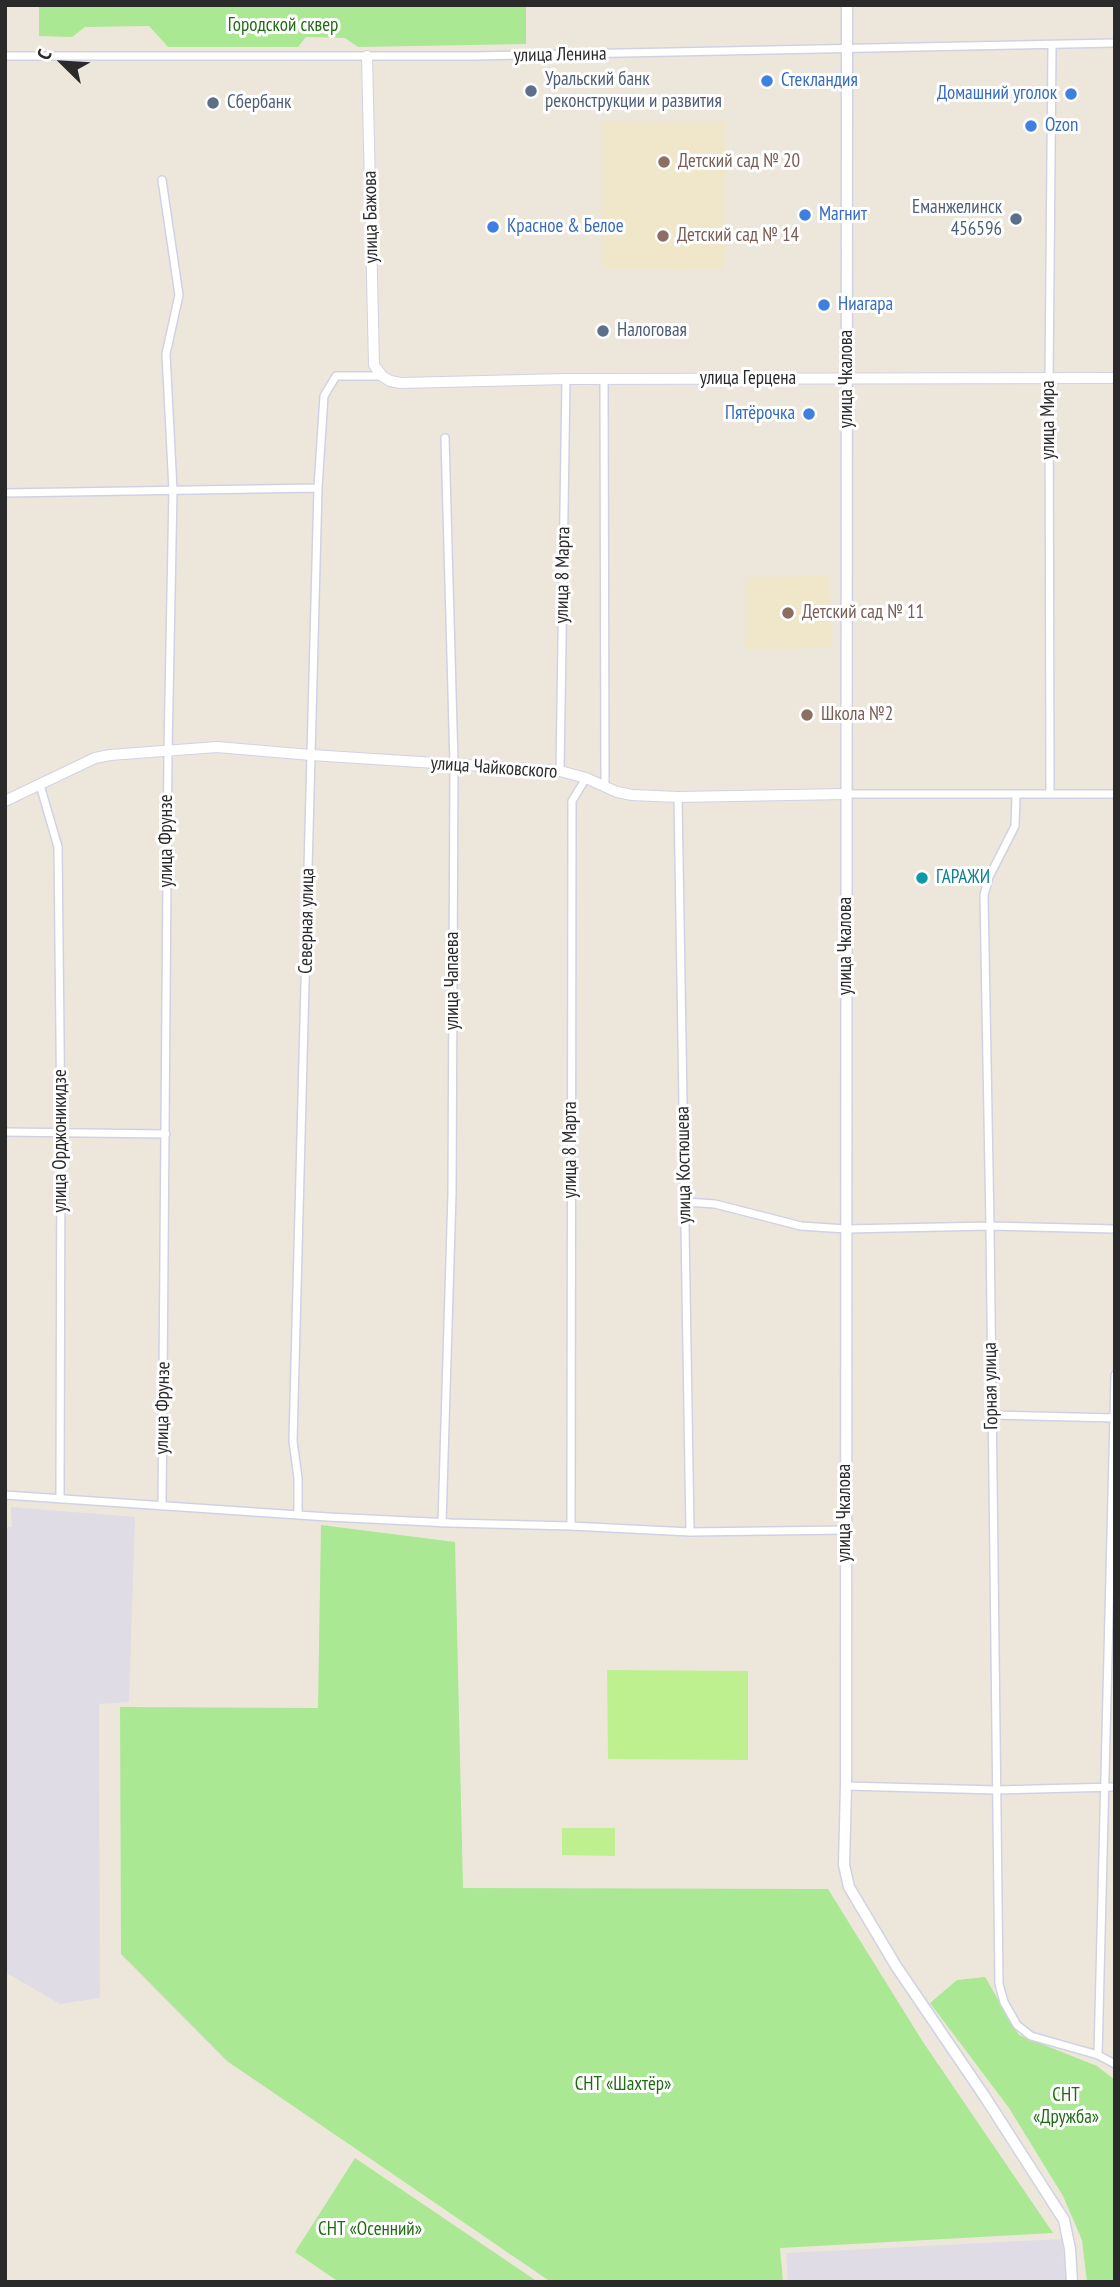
<!DOCTYPE html>
<meta charset="utf-8">
<style>
body{margin:0}
#map{position:relative;width:1120px;height:2287px;overflow:hidden;background:#ede7db;font-family:"PT Sans Narrow",sans-serif}
canvas{display:block}
.frame{position:absolute;inset:0;border:7px solid #2a2a2a;pointer-events:none}
.north{position:absolute;left:28px;top:28px;width:70px;height:70px;-webkit-text-stroke:5px #fff;paint-order:stroke;rotate:294deg;font-size:19px;font-weight:700;line-height:28px;text-align:center;color:#2a2a2a}
.north::after{content:'';display:block;margin:auto;width:24px;height:32px;background:#2a2a2a;clip-path:polygon(50% 0,100% 100%,50% 72%,0 100%)}
</style>
<div id="map">
<canvas width="1120" height="2287"></canvas>
<div class="frame"></div>
<div class="north">С</div>
</div>
<script>
const c = document.querySelector('canvas').getContext('2d');
c.lineJoin = 'round';
function fillPath(path, color) { c.fillStyle = color; c.fill(path, 'evenodd'); }
const shape = rows => new Path2D(rows.map(r => 'M' + r).join(''));
function strokePath(path, color, width, dash) { c.strokeStyle = color; c.lineWidth = width; c.lineCap = dash ? 'butt' : 'round'; c.setLineDash(dash || []); c.stroke(path); }
function label(font, color, halo, rows, align = 'center') {
  c.font = font + ' "PT Sans Narrow",sans-serif'; c.lineWidth = 6; c.setLineDash([]); c.textBaseline = 'middle'; c.strokeStyle = halo; c.fillStyle = color; for (const [text, x, y, turn = 0] of rows) {
    c.save(); c.translate(x, y); c.rotate((+turn || 0) * Math.PI / 180); c.textAlign = isNaN(turn) ? turn : align; if (halo) c.strokeText(text, 0, 0); c.fillText(text, 0, 0); c.restore();
  }
}
fillPath(shape([
 [11,1507,135,1517,129,1702,99,1704,100,1998,60,2004,5,1972,5,1527,12,1527],
 [1062,2239,1066,2282,788,2282,786,2253]
]), '#dfdce5');
fillPath(shape([
 [601,121,726,121,725,270,601,270],
 [830,576,831,648,745,649,745,577]
]), '#f0e6c9');
fillPath(shape([
 [39,5,526,5,526,44,358,47,345,38,306,37,298,47,168,47,149,26,85,27,72,37,39,36],
 [321,1525,455,1542,463,1888,828,1889,923,2042,1053,2233,780,2248,783,2282,551,2282,227,2061,121,1954,120,1707,318,1708],
 [985,1977,1019,2035,1097,2066,1115,2080,1115,2282,1087,2282,1082,2240,1063,2196,1009,2108,930,2003,957,1980],
 [355,2158,538,2282,339,2282,295,2252]
]), '#aae894');
fillPath(shape([
 [607,1670,748,1671,748,1760,608,1759],
 [562,1828,615,1828,615,1856,562,1855]
]), '#bff08f');
const minor = shape([
 [5,56,475,56,1115,43],
 [162,180,179,295,166,354,173,490,168,750,162,1506],
 [604,379,605,787],
 [5,493,318,488],
 [560,771,566,379],
 [40,785,58,847,61,1133,60,1499],
 [846,794,1115,794],
 [1050,794,1049,379,1052,46],
 [1016,796,1015,826,989,877,984,895,990,1226,999,1984,1004,2002,1017,2025,1031,2036,1098,2055,1115,2064],
 [678,797,690,1532],
 [5,1132,166,1134],
 [685,1202,715,1204,801,1226,846,1229,990,1226,1115,1229],
 [992,1415,1115,1418],
 [5,1495,328,1517,451,1523,571,1526,690,1532,845,1530],
 [298,1515,298,1478,293,1441,318,488,324,396,336,376,382,376],
 [442,1523,452,1193,454,764,445,438],
 [571,1526,572,801,586,778],
 [846,1786,996,1790,1115,1787],
 [1098,2055,1115,1375]
]);
const tertiary = shape([
 [367,56,374,365,382,376,390,381,401,383,566,379,1115,378],
 [5,801,95,758,110,755,217,747,311,755,560,771,586,778,617,792,632,795,678,797,846,794]
]);
const secondary = shape([
 [847,5,846,1786,844,1865,849,1887,896,1966,985,2097,1064,2220,1070,2249,1072,2282]
]);
strokePath(minor, '#d0d2e4', 10);
strokePath(tertiary, '#d0d2e4', 12);
strokePath(secondary, '#d0d2e4', 13);
strokePath(minor, '#fff', 7);
strokePath(tertiary, '#fff', 10);
strokePath(secondary, '#fff', 10);
for (const [x, y, r, color] of [
 [767,81,7,"#3f7fe0"],
 [531,91,7,"#5c6f8a"],
 [1071,94,7,"#3f7fe0"],
 [213,103,7,"#5c6f8a"],
 [1031,126,7,"#3f7fe0"],
 [664,162,7,"#8d6e63"],
 [805,215,7,"#3f7fe0"],
 [1016,219,7,"#5c6f8a"],
 [493,227,7,"#3f7fe0"],
 [663,236,7,"#8d6e63"],
 [824,305,7,"#3f7fe0"],
 [603,331,7,"#5c6f8a"],
 [809,414,7,"#3f7fe0"],
 [788,613,7,"#8d6e63"],
 [807,715,7,"#8d6e63"],
 [922,878,7,"#0f9aa8"]
]) { const dot = new Path2D(); dot.arc(x, y, r, 0, 2 * Math.PI); c.fillStyle = color; c.fill(dot); strokePath(dot, '#fff', 2.5); }
label('19px', '#206c15', '#fff', [
 ["Городской сквер",283,26],
 ["СНТ «Шахтёр»",623,2085],
 ["СНТ",1066,2096],
 ["«Дружба»",1066,2118],
 ["СНТ «Осенний»",370,2230]
]);
label('19px', '#2a2a2a', '#fff', [
 ["улица Ленина",560,55,-1],
 ["улица Бажова",371,217,-91],
 ["улица Герцена",748,379],
 ["улица Чкалова",847,379,-90],
 ["улица Мира",1049,420,-90],
 ["улица 8 Марта",563,575,-89],
 ["улица Чайковского",494,768,4],
 ["улица Фрунзе",167,841,-90],
 ["Северная улица",307,921,-89],
 ["улица Чкалова",846,946,-90],
 ["улица Чапаева",453,981,-90],
 ["улица Орджоникидзе",61,1141,-90],
 ["улица 8 Марта",571,1150,-90],
 ["улица Костюшева",684,1165,-91],
 ["Горная улица",991,1386,-91],
 ["улица Фрунзе",163,1408,-89],
 ["улица Чкалова",845,1513,-90]
]);
label('19px', '#4e5e75', '#fff', [
 ["Уральский банк",545,80],
 ["реконструкции и развития",545,102],
 ["Сбербанк",227,103],
 ["Еманжелинск",1002,208,"right"],
 ["456596",1002,230,"right"],
 ["Налоговая",617,331]
], 'left');
label('19px', '#366cbe', '#fff', [
 ["Стекландия",781,81],
 ["Домашний уголок",1057,94,"right"],
 ["Ozon",1045,126],
 ["Магнит",819,215],
 ["Красное & Белое",507,227],
 ["Ниагара",838,305],
 ["Пятёрочка",795,414,"right"]
], 'left');
label('19px', '#785e54', '#fff', [
 ["Детский сад № 20",678,162],
 ["Детский сад № 14",677,236],
 ["Детский сад № 11",802,613],
 ["Школа №2",821,715]
], 'left');
label('19px', '#0d838f', '#fff', [
 ["ГАРАЖИ",936,878]
], 'left');
</script>
